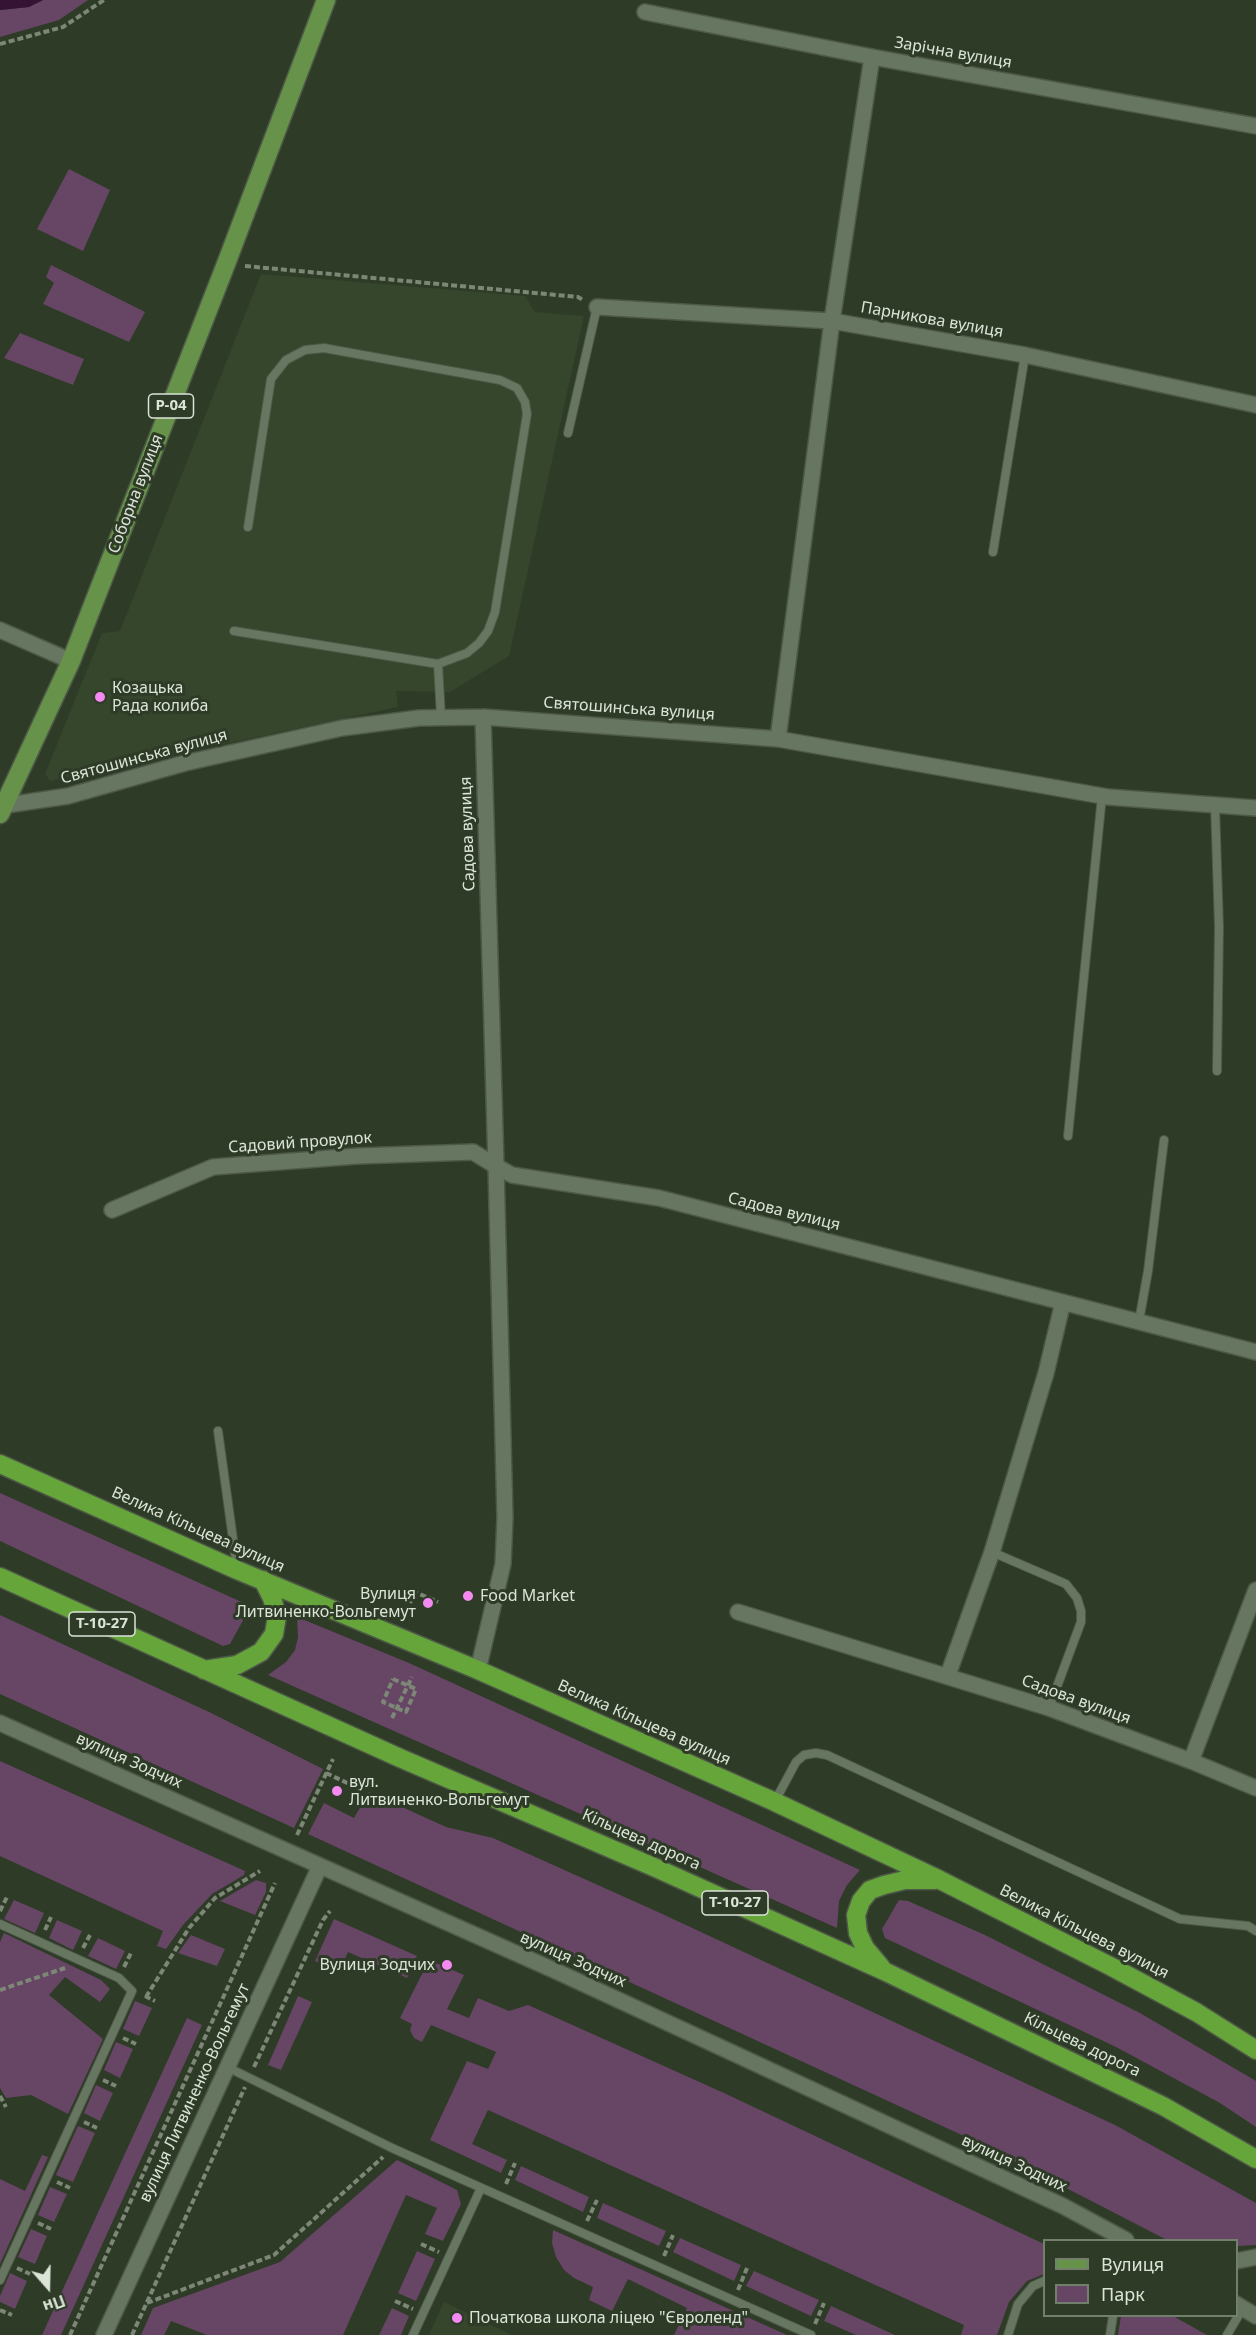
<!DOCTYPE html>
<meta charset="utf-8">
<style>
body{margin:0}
#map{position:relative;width:1256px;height:2335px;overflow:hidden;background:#2e3b27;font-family:"Noto Sans",sans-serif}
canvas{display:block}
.legend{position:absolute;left:1043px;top:2239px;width:195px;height:78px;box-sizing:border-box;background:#2e3b27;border:2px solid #737f6d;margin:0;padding:8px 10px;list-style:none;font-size:18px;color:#dbe4d7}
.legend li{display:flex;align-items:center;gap:12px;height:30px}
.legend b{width:30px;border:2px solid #737f6d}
.north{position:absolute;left:18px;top:2257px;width:60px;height:60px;-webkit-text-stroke:4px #2e3b27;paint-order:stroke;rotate:160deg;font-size:16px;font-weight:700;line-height:24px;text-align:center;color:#dbe4d7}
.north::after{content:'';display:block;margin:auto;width:21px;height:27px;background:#dbe4d7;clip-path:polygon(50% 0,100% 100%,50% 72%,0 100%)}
</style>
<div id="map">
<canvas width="1256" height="2335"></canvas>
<ul class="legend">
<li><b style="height:8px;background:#669249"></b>Вулиця</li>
<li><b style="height:16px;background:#674565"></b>Парк</li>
</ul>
<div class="north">Пн</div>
</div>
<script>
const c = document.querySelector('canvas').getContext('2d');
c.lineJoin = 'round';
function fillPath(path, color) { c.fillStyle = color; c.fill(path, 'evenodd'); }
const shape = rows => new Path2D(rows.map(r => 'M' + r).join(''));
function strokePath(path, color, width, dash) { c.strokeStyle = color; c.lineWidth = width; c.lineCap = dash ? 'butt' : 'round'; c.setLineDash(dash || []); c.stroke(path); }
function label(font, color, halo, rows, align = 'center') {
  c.font = font + ' "Noto Sans",sans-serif'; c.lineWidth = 6; c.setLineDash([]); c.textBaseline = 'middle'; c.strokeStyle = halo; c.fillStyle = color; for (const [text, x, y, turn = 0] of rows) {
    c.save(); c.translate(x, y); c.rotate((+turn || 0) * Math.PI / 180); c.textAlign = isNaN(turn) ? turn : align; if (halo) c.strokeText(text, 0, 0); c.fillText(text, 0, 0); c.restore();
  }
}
fillPath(shape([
 [261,274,525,296,535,312,584,316,509,656,450,692,396,691,398,707,50,781,45,774,102,633,120,631],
 [444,2302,512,2335,429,2335]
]), '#35462c');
fillPath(shape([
 [43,0,88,0,59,20,0,37,0,10,29,7],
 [69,169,110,190,83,251,37,229],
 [51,265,145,312,129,342,43,304,54,283,46,277],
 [20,333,84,359,73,385,4,358],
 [0,1493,246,1604,247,1613,230,1644,223,1646,0,1541],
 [0,1615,209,1712,323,1769,294,1828,0,1694],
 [297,1617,409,1663,860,1870,847,1885,839,1901,837,1928,268,1675,286,1662,295,1650,298,1637],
 [0,1761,245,1871,244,1875,212,1894,183,1925,166,1949,157,1946,163,1931,0,1856],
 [369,1792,446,1827,493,1838,658,1912,1115,2125,1256,2203,1256,2245,1237,2246,1236,2240,1167,2240,977,2142,308,1834,324,1803,354,1818],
 [256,1880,266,1883,266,1892,255,1915,220,1901],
 [14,1900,44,1913,35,1933,4,1919],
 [899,1900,908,1901,985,1935,1140,2013,1256,2081,1256,2127,1220,2103,1116,2047,885,1938,882,1929],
 [334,1919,417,1956,407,1978,348,1952,339,1972,315,1961],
 [57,1920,82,1931,73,1950,49,1938],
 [4,1933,101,1980,110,1989,100,2002,65,1977,49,1995,103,2039,68,2114,31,2095,6,2098,0,2088,0,1942],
 [191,1935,225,1949,217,1966,178,1953],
 [98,1938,125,1951,116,1969,88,1956],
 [429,1960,464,1975,447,2009,469,2018,478,1998,509,2011,528,2005,724,2093,1044,2244,1044,2274,1027,2281,1009,2302,997,2335,961,2335,964,2325,488,2110,472,2144,507,2160,501,2173,430,2140,467,2061,488,2069,496,2052,431,2025,422,2042,414,2038,410,2030,412,2024,400,2018],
 [298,1996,312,2002,281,2070,268,2065],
 [135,2001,152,2008,139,2036,123,2029],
 [187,2018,202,2025,61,2335,42,2335],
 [116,2042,133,2049,120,2078,104,2070],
 [96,2085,113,2093,100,2121,84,2113],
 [78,2126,95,2133,73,2182,56,2175],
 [42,2155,48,2157,0,2264,0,2179,25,2191],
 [397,2160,457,2190,461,2204,443,2241,425,2234,437,2208,406,2195,343,2335,207,2335,171,2321,164,2335,141,2335,153,2308,280,2262],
 [521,2166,589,2197,583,2212,515,2180],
 [50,2187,67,2194,54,2222,38,2215],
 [603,2203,666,2231,659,2246,597,2218],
 [31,2229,47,2236,35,2264,18,2257],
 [553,2230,787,2335,674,2335,687,2308,628,2279,612,2311,589,2300,593,2287,574,2278,564,2270,556,2257,552,2243],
 [680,2238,741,2265,734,2281,673,2252],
 [417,2251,435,2259,416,2301,398,2293],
 [754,2271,819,2300,811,2316,746,2286],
 [10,2273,27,2281,15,2309,0,2302,0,2296],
 [831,2306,895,2335,856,2335,824,2321],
 [392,2308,409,2316,401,2335,379,2335],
 [1121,2316,1173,2316,1207,2335,1118,2335]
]), '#674565');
fillPath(shape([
 [0,0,43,0,29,7,0,10]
]), '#341334');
const lane = shape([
 [568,433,597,307],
 [248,527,271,379,286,360,305,350,324,348,500,380,517,388,525,402,527,414,495,612,488,631,479,643,467,653,438,664],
 [993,552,1025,355],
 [234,631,438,664,441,717],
 [1215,805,1219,927,1217,1071],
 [1068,1136,1102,796],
 [1139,1321,1148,1271,1164,1140],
 [218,1431,237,1568],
 [992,1552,1066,1584,1077,1598,1081,1611,1081,1622,1049,1708],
 [775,1801,796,1762,804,1755,816,1753,827,1755,1180,1919,1248,1926,1256,1931],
 [0,1924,119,1978,132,1991,0,2280],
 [227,2067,392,2148,811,2335],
 [413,2335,481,2188],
 [1008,2335,1018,2304,1033,2286,1044,2281],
 [1110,2335,1113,2316],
 [1227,2335,1243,2308]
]);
const street = shape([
 [645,12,872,57,1256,126],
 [597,307,832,321,1025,355,1256,405],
 [0,630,71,661],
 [483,717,496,1166,512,1175,659,1198,1256,1352],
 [778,739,832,321,872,57],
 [0,806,68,796,185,763,342,728,419,718,483,717,778,739,1108,797,1256,808],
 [112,1210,213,1167,358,1156,473,1152,496,1166,505,1518,503,1564,478,1670],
 [738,1612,1049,1708,1191,1761,1256,1788],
 [948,1675,992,1552,1046,1373,1063,1302],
 [0,1723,558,1972,1063,2206,1126,2240],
 [1191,1761,1256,1590],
 [1236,2261,1256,2257],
 [1236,2304,1256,2316],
 [104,2335,320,1866]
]);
const primary = shape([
 [0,814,71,661,226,264,326,0]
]);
const highway = shape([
 [0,1464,237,1570,478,1670,775,1802,940,1880,1112,1967,1196,2012,1256,2050],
 [0,1577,400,1758,656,1868,884,1971,1163,2106,1256,2159],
 [204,1670,237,1665,261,1652,274,1634,277,1616,272,1598,263,1580],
 [881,1967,865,1948,858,1933,856,1915,861,1901,870,1890,884,1885,905,1880,935,1880]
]);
strokePath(lane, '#4d5847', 10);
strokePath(street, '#4d5847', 18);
strokePath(primary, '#4d5847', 21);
strokePath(highway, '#4d5847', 21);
strokePath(shape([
 [0,44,63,27,104,0],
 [245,266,578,297,583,300],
 [410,1603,415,1592,438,1602],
 [393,1679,416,1689,406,1712,383,1702,393,1679],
 [392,1718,412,1677],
 [326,1773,358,1788],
 [297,1835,333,1759],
 [0,1911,7,1897],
 [45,1930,51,1917],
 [83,1948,90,1935],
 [124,1967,131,1953],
 [0,1990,65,1968],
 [145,1996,155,2001],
 [146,1997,189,1928,215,1898,260,1871],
 [123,2038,136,2044],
 [254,2067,323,1920,330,1911],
 [103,2080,116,2086],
 [0,2096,6,2107],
 [84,2122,97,2128],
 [57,2182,70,2188],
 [506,2184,515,2163],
 [587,2221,597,2200],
 [38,2223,51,2229],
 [421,2244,439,2252],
 [664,2256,673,2235],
 [17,2268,30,2274],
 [738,2290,747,2268],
 [395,2301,413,2309],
 [147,2303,274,2255,383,2157],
 [0,2310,12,2315],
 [815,2324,824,2303],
 [70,2335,275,1883],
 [132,2335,245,2087]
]), '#7c8776', 4, [6, 3]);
strokePath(lane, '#677660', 8);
strokePath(street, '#677660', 15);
strokePath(primary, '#669249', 18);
strokePath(highway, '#66a53a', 18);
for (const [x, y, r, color] of [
 [100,697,6,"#f489f1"],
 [468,1596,6,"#f489f1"],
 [428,1603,6,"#f489f1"],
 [337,1791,6,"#f489f1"],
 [447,1965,6,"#f489f1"],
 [457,2318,6,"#f489f1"]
]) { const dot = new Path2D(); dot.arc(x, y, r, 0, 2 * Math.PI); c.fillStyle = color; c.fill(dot); strokePath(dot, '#2e3b27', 2); }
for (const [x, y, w] of [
 [171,406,45],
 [102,1624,66],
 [735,1903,66]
]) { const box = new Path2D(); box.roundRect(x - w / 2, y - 12, w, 24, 4.5); c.fillStyle = '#2e3b27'; c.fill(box); strokePath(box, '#dbe4d7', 1.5); }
label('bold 15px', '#dbe4d7', null, [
 ["Р-04",171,406],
 ["Т-10-27",102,1624],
 ["Т-10-27",735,1903]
]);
label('16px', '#dbe4d7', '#2e3b27', [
 ["Зарічна вулиця",953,53,10],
 ["Парникова вулиця",932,320,10],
 ["Соборна вулиця",136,494,-69],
 ["Святошинська вулиця",629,709,4],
 ["Святошинська вулиця",144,757,-15],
 ["Садова вулиця",468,834,-92],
 ["Садовий провулок",300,1143,-4],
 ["Садова вулиця",784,1212,14],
 ["Велика Кільцева вулиця",198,1530,24],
 ["Садова вулиця",1076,1700,20],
 ["Велика Кільцева вулиця",644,1723,24],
 ["вулиця Зодчих",129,1761,24],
 ["Кільцева дорога",641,1840,24],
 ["Велика Кільцева вулиця",1084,1932,27],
 ["вулиця Зодчих",573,1960,24],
 ["Кільцева дорога",1082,2045,26],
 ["вулиця Литвиненко-Вольгемут",195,2093,-65],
 ["вулиця Зодчих",1014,2164,25]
]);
label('16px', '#dbe4d7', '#2e3b27', [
 ["Козацька",112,688],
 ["Рада колиба",112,706],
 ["Вулиця",416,1594,"right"],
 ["Литвиненко-Вольгемут",416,1612,"right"],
 ["Food Market",480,1596],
 ["вул.",349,1782],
 ["Литвиненко-Вольгемут",349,1800],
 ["Вулиця Зодчих",435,1965,"right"],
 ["Початкова школа ліцею \"Євроленд\"",469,2318]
], 'left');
</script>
